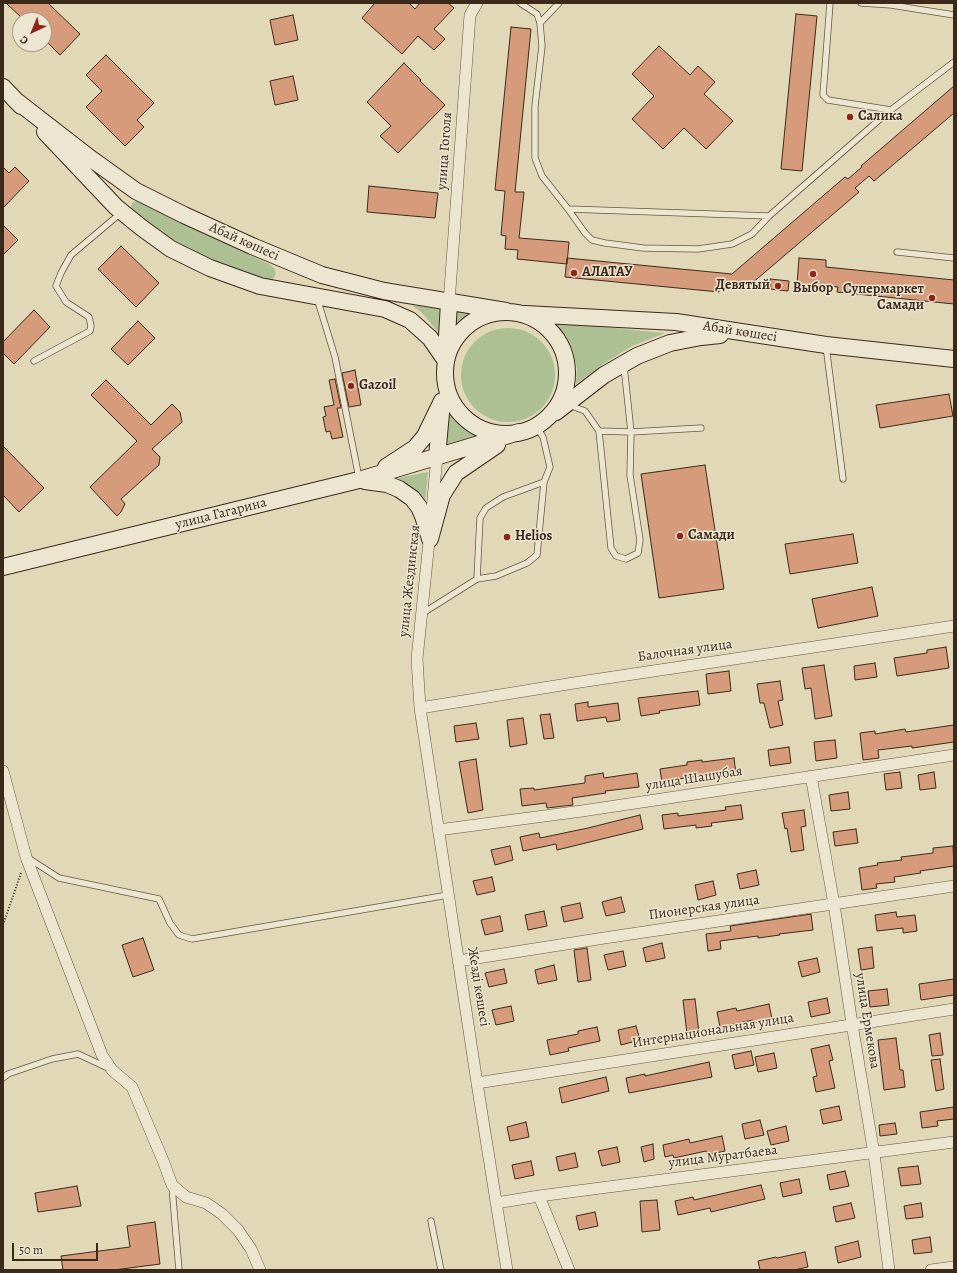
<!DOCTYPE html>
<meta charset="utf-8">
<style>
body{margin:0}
#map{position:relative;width:957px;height:1273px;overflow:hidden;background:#e1d8b8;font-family:Alegreya,serif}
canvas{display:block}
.frame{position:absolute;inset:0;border:4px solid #3b291a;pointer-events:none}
.north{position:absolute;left:12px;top:12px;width:40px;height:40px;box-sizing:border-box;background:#ece6d1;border:1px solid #a59a88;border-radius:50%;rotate:224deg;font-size:11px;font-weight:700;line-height:16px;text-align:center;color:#3b291a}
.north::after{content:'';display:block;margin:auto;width:14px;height:18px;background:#8f2418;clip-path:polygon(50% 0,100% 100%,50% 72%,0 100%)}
.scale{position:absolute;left:12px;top:1243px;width:86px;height:18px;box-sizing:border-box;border:2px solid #3b291a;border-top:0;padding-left:5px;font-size:12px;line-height:14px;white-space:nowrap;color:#3b291a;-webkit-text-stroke:3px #ece6d1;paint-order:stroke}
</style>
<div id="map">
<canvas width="957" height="1273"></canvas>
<div class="frame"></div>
<div class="north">С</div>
<div class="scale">50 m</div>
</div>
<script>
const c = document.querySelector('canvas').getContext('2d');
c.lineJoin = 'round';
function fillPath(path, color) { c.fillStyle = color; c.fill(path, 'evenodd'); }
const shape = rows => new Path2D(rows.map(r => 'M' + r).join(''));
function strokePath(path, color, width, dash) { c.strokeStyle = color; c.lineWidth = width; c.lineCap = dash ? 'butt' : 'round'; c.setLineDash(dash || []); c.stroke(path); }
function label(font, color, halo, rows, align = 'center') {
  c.font = font + ' Alegreya,serif'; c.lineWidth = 3; c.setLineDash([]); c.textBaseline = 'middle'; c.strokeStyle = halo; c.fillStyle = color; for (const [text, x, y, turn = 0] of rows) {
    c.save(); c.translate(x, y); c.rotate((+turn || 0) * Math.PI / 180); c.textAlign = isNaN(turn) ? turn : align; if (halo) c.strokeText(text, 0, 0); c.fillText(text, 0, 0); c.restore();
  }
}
fillPath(shape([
 [136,201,269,264,274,268,276,274,273,279,268,280,249,275,200,254,162,234,147,224,131,208,132,203],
 [412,305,441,309,439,333,422,313],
 [456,310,481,313,463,326,455,335],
 [553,322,665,333,632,346,606,362,576,384,577,368,573,351,567,338],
 '461 375a47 47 0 1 1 94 0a47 47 0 1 1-94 0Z',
 [447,407,461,422,472,431,484,438,445,448],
 [428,472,425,502,407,484,398,478]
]), '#acc094');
const building = shape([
 [6,3,48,3,80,34,60,55,44,39,44,20,24,20,6,3],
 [375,3,409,3,415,9,420,3,448,3,454,8,434,29,445,39,434,50,418,36,402,54,362,18,375,3],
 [796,14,817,16,802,171,781,169,796,14],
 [293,15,298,40,275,45,270,20,293,15],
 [511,27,531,29,515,192,524,192,519,238,569,242,567,264,517,259,518,250,505,249,506,236,501,235,505,191,495,190,511,27],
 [659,46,690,75,698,66,715,82,704,94,733,121,706,149,684,128,663,149,632,119,654,96,632,74,659,46],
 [106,55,154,103,137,120,144,127,125,146,86,107,102,91,86,75,106,55],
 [404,63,421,80,420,81,445,105,398,153,380,136,391,126,367,102,404,63],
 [293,76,298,100,275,105,270,81,293,76],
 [954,86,954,113,874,181,869,176,855,188,859,192,744,290,740,285,719,289,719,292,565,277,567,258,732,274,845,177,848,179,862,167,861,166,954,86],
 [3,167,9,173,15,167,29,181,3,208,3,167],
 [369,186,438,193,435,218,367,212,369,186],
 [3,225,18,240,3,255,3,225],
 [121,246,159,283,136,307,98,269,121,246],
 [799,258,826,260,826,267,954,280,954,304,837,292,838,287,797,284,799,258],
 [770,279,789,281,788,291,770,289,770,279],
 [34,310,50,327,14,364,3,353,3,342,34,310],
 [138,321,155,338,128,365,111,349,138,321],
 [355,370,361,405,349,407,342,373,355,370],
 [335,379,341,408,337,408,343,437,332,439,330,431,326,432,323,417,326,416,324,407,334,405,329,380,335,379],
 [106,380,151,425,172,404,180,412,182,422,152,449,160,457,159,465,121,499,125,504,121,512,117,516,90,487,137,441,91,395,106,380],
 [949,394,953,416,880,428,876,405,949,394],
 [3,446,44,488,19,512,3,495,3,446],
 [705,465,724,589,659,598,641,474,705,465],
 [853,534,858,563,790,574,785,544,853,534],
 [872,587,878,616,818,628,812,599,872,587],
 [946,647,949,668,897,676,894,658,927,653,927,650,946,647],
 [875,663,877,677,855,680,854,666,875,663],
 [824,665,832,716,815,719,811,688,805,689,802,668,824,665],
 [729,671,731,691,708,694,706,674,729,671],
 [780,681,783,700,778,701,783,725,770,728,764,703,760,703,757,684,780,681],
 [698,691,700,705,659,711,660,713,641,716,638,698,698,691],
 [588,702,588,707,618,703,620,720,607,722,606,717,577,721,575,704,588,702],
 [550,714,554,738,544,739,540,715,550,714],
 [523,718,527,744,510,747,507,720,523,718],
 [476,723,479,739,456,742,454,726,476,723],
 [954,725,954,742,912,748,912,746,878,750,879,758,863,760,860,733,875,731,875,734,905,729,906,732,954,725],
 [835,740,837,758,816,761,814,742,835,740],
 [789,747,791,763,770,766,768,750,789,747],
 [734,758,736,774,716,777,716,774,677,779,678,781,662,783,660,769,687,765,687,762,702,760,702,762,734,758],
 [476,759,483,810,468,813,459,762,476,759],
 [900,772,902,788,886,790,884,774,900,772],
 [934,772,936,788,920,790,918,775,934,772],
 [603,773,604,778,637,773,639,787,605,791,606,793,572,798,573,805,547,808,546,803,522,806,520,789,534,788,534,790,585,783,585,776,603,773],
 [848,792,850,809,831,811,829,795,848,792],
 [741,805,743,819,711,823,712,826,696,828,696,825,664,829,662,815,678,813,678,816,726,810,725,807,741,805],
 [804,810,806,826,801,827,804,850,791,852,787,828,785,829,782,813,804,810],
 [640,815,643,829,557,850,556,844,523,851,520,837,539,833,540,838,588,828,640,815],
 [856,829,858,843,835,846,833,832,856,829],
 [510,846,513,860,495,865,491,850,510,846],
 [953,846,954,866,920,871,921,873,894,877,895,882,876,884,877,888,862,890,859,868,878,865,877,863,902,860,901,857,933,853,933,848,953,846],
 [756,870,759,885,740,889,737,874,756,870],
 [492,877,495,891,477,895,473,881,492,877],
 [713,881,716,895,698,900,695,885,713,881],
 [621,897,625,912,606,916,602,902,621,897],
 [580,903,583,918,564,922,561,907,580,903],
 [544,911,547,926,528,930,525,915,544,911],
 [896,912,897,917,915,915,917,931,903,933,903,928,877,931,875,915,896,912],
 [811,914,813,930,779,934,780,935,758,938,758,936,720,941,721,949,708,951,706,934,731,931,730,926,811,914],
 [500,916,503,931,485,935,481,920,500,916],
 [143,938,154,970,133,977,122,945,143,938],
 [662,943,665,958,646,962,643,948,662,943],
 [872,947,874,968,861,970,858,949,872,947],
 [587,948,591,980,578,982,574,950,587,948],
 [623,951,626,966,608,970,604,955,623,951],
 [817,958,820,972,802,977,798,962,817,958],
 [554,965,557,980,538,984,535,970,554,965],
 [504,969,507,983,489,987,485,973,504,969],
 [954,979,954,995,921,1000,919,984,954,979],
 [887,989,889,1005,870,1007,868,991,887,989],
 [827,998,830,1013,811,1017,808,1002,827,998],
 [695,999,699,1033,687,1034,683,1000,695,999],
 [769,1004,772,1019,754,1023,753,1020,720,1027,717,1012,736,1008,737,1011,769,1004],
 [511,1006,514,1021,496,1025,492,1010,511,1006],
 [636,1026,640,1040,621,1045,618,1030,636,1026],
 [597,1027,600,1041,568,1048,569,1051,550,1055,547,1040,578,1034,578,1031,597,1027],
 [940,1033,943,1055,932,1056,929,1035,940,1033],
 [896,1038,900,1070,903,1070,905,1087,884,1090,878,1040,896,1038],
 [829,1045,833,1060,829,1061,835,1088,816,1092,813,1077,817,1076,811,1049,829,1045],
 [751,1051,754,1065,735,1069,732,1055,751,1051],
 [774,1053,777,1068,758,1072,755,1057,774,1053],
 [940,1059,944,1089,936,1091,931,1060,940,1059],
 [709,1062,712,1077,629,1093,626,1078,645,1074,645,1076,709,1062],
 [606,1077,609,1091,562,1103,559,1088,606,1077],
 [839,1106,842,1120,823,1124,820,1110,839,1106],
 [954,1107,954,1119,937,1121,938,1126,922,1128,920,1112,954,1107],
 [760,1120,764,1135,745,1139,742,1124,760,1120],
 [526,1122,529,1137,510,1141,507,1127,526,1122],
 [895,1123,897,1134,880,1136,879,1125,895,1123],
 [786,1126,789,1141,771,1145,767,1131,786,1126],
 [722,1136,725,1151,707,1155,706,1151,674,1158,673,1155,665,1157,663,1145,689,1139,690,1143,722,1136],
 [653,1144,654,1159,644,1162,641,1147,653,1144],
 [617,1147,620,1162,602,1166,598,1151,617,1147],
 [575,1153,578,1167,559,1171,556,1157,575,1153],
 [531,1161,534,1175,515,1179,512,1165,531,1161],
 [918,1166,921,1184,901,1186,898,1168,918,1166],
 [845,1171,849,1186,830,1190,827,1175,845,1171],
 [799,1179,802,1193,783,1197,780,1183,799,1179],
 [761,1185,765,1199,711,1212,710,1208,678,1215,675,1201,693,1197,694,1200,761,1185],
 [77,1186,81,1206,38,1212,35,1193,77,1186],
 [657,1200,660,1230,642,1232,640,1201,657,1200],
 [851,1203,855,1218,836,1222,833,1207,851,1203],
 [921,1203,923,1217,906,1219,904,1206,921,1203],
 [595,1212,598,1226,579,1230,576,1216,595,1212],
 [155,1222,160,1264,114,1270,63,1270,61,1256,130,1247,127,1226,155,1222],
 [930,1237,932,1252,914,1254,912,1240,930,1237],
 [858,1241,861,1257,838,1263,835,1247,858,1241],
 [805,1252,808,1267,794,1270,760,1270,758,1261,776,1257,777,1258,805,1252]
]);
fillPath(building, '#d59b7a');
strokePath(building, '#3b291a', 1);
const service = shape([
 [520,3,537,14,540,23,542,46,535,106,535,158,542,176,568,209,585,233,592,240,605,243,643,248,698,249,732,244,752,234,769,216,887,113,954,62],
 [830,3,823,95,828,100,891,110],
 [861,3,891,5,954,15],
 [540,23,559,3],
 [568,209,769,216],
 [897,252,954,258],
 [317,298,335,357,359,478],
 [826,346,843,479],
 [34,361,90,331,91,326,89,317,66,302,56,286,61,273,71,255,122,212],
 [569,405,585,411,599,431,611,548,616,556,626,559,638,553,640,540,630,475,631,432,624,366],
 [599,431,631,432,701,428],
 [477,579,480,518,486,508,503,497,544,482],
 [423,613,477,579,496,576,527,563,537,555,544,482,550,467,543,437,536,426],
 [28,858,59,878,159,899,170,923,179,935,192,939,448,895],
 [3,1078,8,1074,52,1059,78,1054,108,1068],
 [172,1187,179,1270],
 [431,1221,441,1270]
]);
const minor = shape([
 [449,303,470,15,477,3],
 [432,509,437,457],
 [430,532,417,659,420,708,477,1083,507,1270],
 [420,708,580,682,954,626],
 [3,771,26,857,102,1055,112,1070,132,1087,164,1163,172,1185,186,1197,206,1203,222,1214,238,1230,251,1249,260,1270],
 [811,776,834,904,852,1024,874,1154,889,1270],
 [438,830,582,811,954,755],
 [458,961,604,938,954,886],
 [477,1083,954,1009],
 [539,1196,569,1270],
 [496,1203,539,1196,954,1142],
 [931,1270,954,1267]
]);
const secondary = shape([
 [3,87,21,106],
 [14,99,90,158,136,191,184,215,252,246,322,275,384,291,506,311],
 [45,132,116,207,142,228,171,249,210,268,260,286,385,309,410,320,430,338,446,361],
 '445 373a61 61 0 1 1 122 0a61 61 0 1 1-122 0Z',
 [525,314,676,322,826,345,954,359],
 [446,353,449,303],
 [556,412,604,375,637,356,670,343,701,337,720,335],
 [437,457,441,413],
 [386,467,415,448,425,436,442,401],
 [365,481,387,484,399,489,412,498,419,507,423,516,430,539],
 [430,539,442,495,456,473,497,445],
 [3,567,359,480,519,432]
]);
strokePath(service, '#645542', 7);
strokePath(minor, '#645542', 12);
strokePath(secondary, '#3b291a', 18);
strokePath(shape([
 [3,925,21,873]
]), '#3b291a', 2, [1, 2]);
strokePath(service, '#ece6d1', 5.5);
strokePath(minor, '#ece6d1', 11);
strokePath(secondary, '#ece6d1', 16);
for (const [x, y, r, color] of [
 [850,117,4,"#8f2418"],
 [574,273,4,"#8f2418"],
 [813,274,4,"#8f2418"],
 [778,286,4,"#8f2418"],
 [932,298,4,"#8f2418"],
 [351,386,4,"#8f2418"],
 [680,536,4,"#8f2418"],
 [507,537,4,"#8f2418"]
]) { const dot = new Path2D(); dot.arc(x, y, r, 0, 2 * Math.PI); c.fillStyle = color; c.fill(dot); strokePath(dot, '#ece6d1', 1.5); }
label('bold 14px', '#3b291a', '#ece6d1', [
 ["Салика",858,117],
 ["АЛАТАУ",582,273],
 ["Девятый",770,286,"right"],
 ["Выбор",813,289,"center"],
 ["Супермаркет",924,290,"right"],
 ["Самади",924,306,"right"],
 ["Gazoil",359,386],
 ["Самади",688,536],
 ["Helios",515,537]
], 'left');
label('14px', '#3b291a', '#ece6d1', [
 ["улица Гоголя",445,151,-86],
 ["Абай көшесі",244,242,24],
 ["Абай көшесі",740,332,9],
 ["улица Гагарина",221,514,-14],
 ["улица Жездинская",410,581,-84],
 ["Балочная улица",685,651,-8],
 ["улица Шашубая",694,779,-9],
 ["Пионерская улица",704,908,-8],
 ["Жезді көшесі",478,987,81],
 ["улица Ермекова",867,1021,81],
 ["Интернациональная улица",713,1031,-9],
 ["улица Муратбаева",723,1157,-7]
]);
</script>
